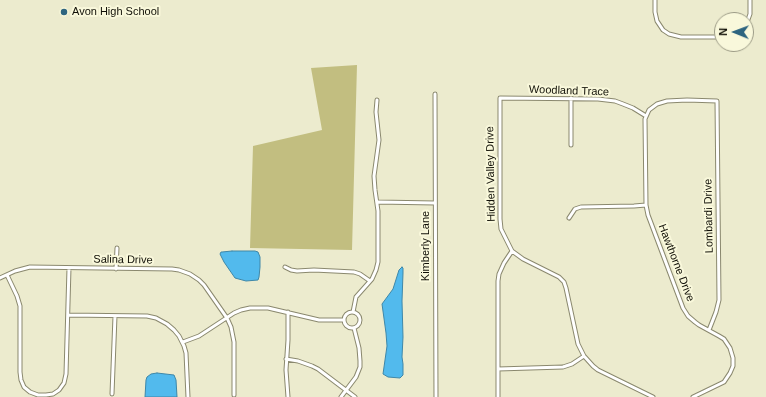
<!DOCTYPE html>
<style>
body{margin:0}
#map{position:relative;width:766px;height:397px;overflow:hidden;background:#ecebce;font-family:Helvetica,sans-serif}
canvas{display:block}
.north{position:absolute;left:714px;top:12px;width:40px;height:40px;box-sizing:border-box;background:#f9f8db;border:1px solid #9c9b86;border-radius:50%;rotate:271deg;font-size:11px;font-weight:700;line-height:16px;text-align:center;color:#100f06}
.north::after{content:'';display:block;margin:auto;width:14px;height:18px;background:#2d647f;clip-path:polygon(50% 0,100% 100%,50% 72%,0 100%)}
</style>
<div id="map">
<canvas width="766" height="397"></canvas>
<div class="north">N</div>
</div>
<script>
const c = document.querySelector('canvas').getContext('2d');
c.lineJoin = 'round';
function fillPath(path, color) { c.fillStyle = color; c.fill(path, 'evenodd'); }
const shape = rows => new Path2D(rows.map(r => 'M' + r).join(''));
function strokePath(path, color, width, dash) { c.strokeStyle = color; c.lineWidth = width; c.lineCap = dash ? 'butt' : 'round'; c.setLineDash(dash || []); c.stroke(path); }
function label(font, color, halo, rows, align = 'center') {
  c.font = font + ' Helvetica,sans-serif'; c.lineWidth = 4; c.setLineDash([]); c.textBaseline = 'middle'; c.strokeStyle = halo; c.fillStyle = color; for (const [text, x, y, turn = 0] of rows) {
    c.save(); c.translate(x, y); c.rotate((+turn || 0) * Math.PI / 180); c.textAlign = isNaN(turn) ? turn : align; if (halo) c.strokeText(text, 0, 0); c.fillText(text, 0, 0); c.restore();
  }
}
fillPath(shape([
 [357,65,352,250,250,248,253,146,322,130,311,68]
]), '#c2be80');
const water = shape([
 [232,251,255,251,258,252,260,257,260,267,259,277,258,280,246,281,235,278,224,262,220,254,221,252,222,252,232,251],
 [402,267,403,268,403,273,402,301,403,337,402,357,403,364,403,375,400,378,388,377,383,374,387,346,386,333,382,304,393,289,399,270,402,267],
 [157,373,174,375,176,380,177,397,145,397,146,380,147,377,151,374,157,373]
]);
fillPath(water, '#52baed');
strokePath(water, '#3e87a8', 1);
const street = shape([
 [655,0,655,12,657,21,663,30,669,34,681,37,722,37],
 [746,25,750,14,750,0],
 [435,94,436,397],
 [646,116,633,108,623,104,615,101,598,99,500,98,500,219,501,229,512,251,523,259,559,277,564,282,566,288,578,344,584,356,593,366,598,370,653,397],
 [571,145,571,98],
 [378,202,435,203],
 [569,218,575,209,581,207,634,206,646,205],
 [285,267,291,270,297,271,314,270,354,272,360,274,370,281],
 [116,269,117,248],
 [7,275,17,296,20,306,20,372,21,380,24,387,30,392,38,395,46,395,53,394,59,390,64,383,66,374,69,268],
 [0,278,15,271,30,267,172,269,179,270,190,274,199,280,204,285,227,318,231,327,234,342,234,395],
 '344 320a8 8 0 1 1 16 0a8 8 0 1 1-16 0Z',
 [288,312,288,340,286,370,288,397],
 [353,312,356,297,372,279,376,270,378,262,378,211,375,190,374,176,379,140,376,112,377,100],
 [68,315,147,316,156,318,167,324,174,330,179,336,184,346,186,353,188,397],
 [183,342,199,336,234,313,241,310,250,308,268,308,319,320,343,320],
 [286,359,298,361,312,366,318,369,355,397],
 [498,369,563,367,572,364,584,356],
 [112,394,115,316],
 [341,397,356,377,360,367,360,361,359,348,354,328],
 [498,397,498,281,499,274,504,263,512,251],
 [693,397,724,382,730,373,733,366,733,358,730,348,724,339,719,336,699,325,695,322,688,316,683,308,648,215,646,205,645,119,649,110,657,104,667,101,687,100,717,101,719,300,716,312,709,330]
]);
strokePath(street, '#8a886e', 5);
strokePath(street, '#fff', 3);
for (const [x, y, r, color] of [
 [64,12,4,"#2d647f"]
]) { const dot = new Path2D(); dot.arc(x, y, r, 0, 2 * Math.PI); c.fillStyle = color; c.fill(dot); strokePath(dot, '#f9f8db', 1.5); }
label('11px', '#100f06', '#f9f8db', [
 ["Avon High School",72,12]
], 'left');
label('11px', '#100f06', '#f9f8db', [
 ["Woodland Trace",569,91,2],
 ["Hidden Valley Drive",491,174,-91],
 ["Lombardi Drive",709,216,-91],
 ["Kimberly Lane",426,246,-90],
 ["Salina Drive",123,260,1],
 ["Hawthorne Drive",676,263,69]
]);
</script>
